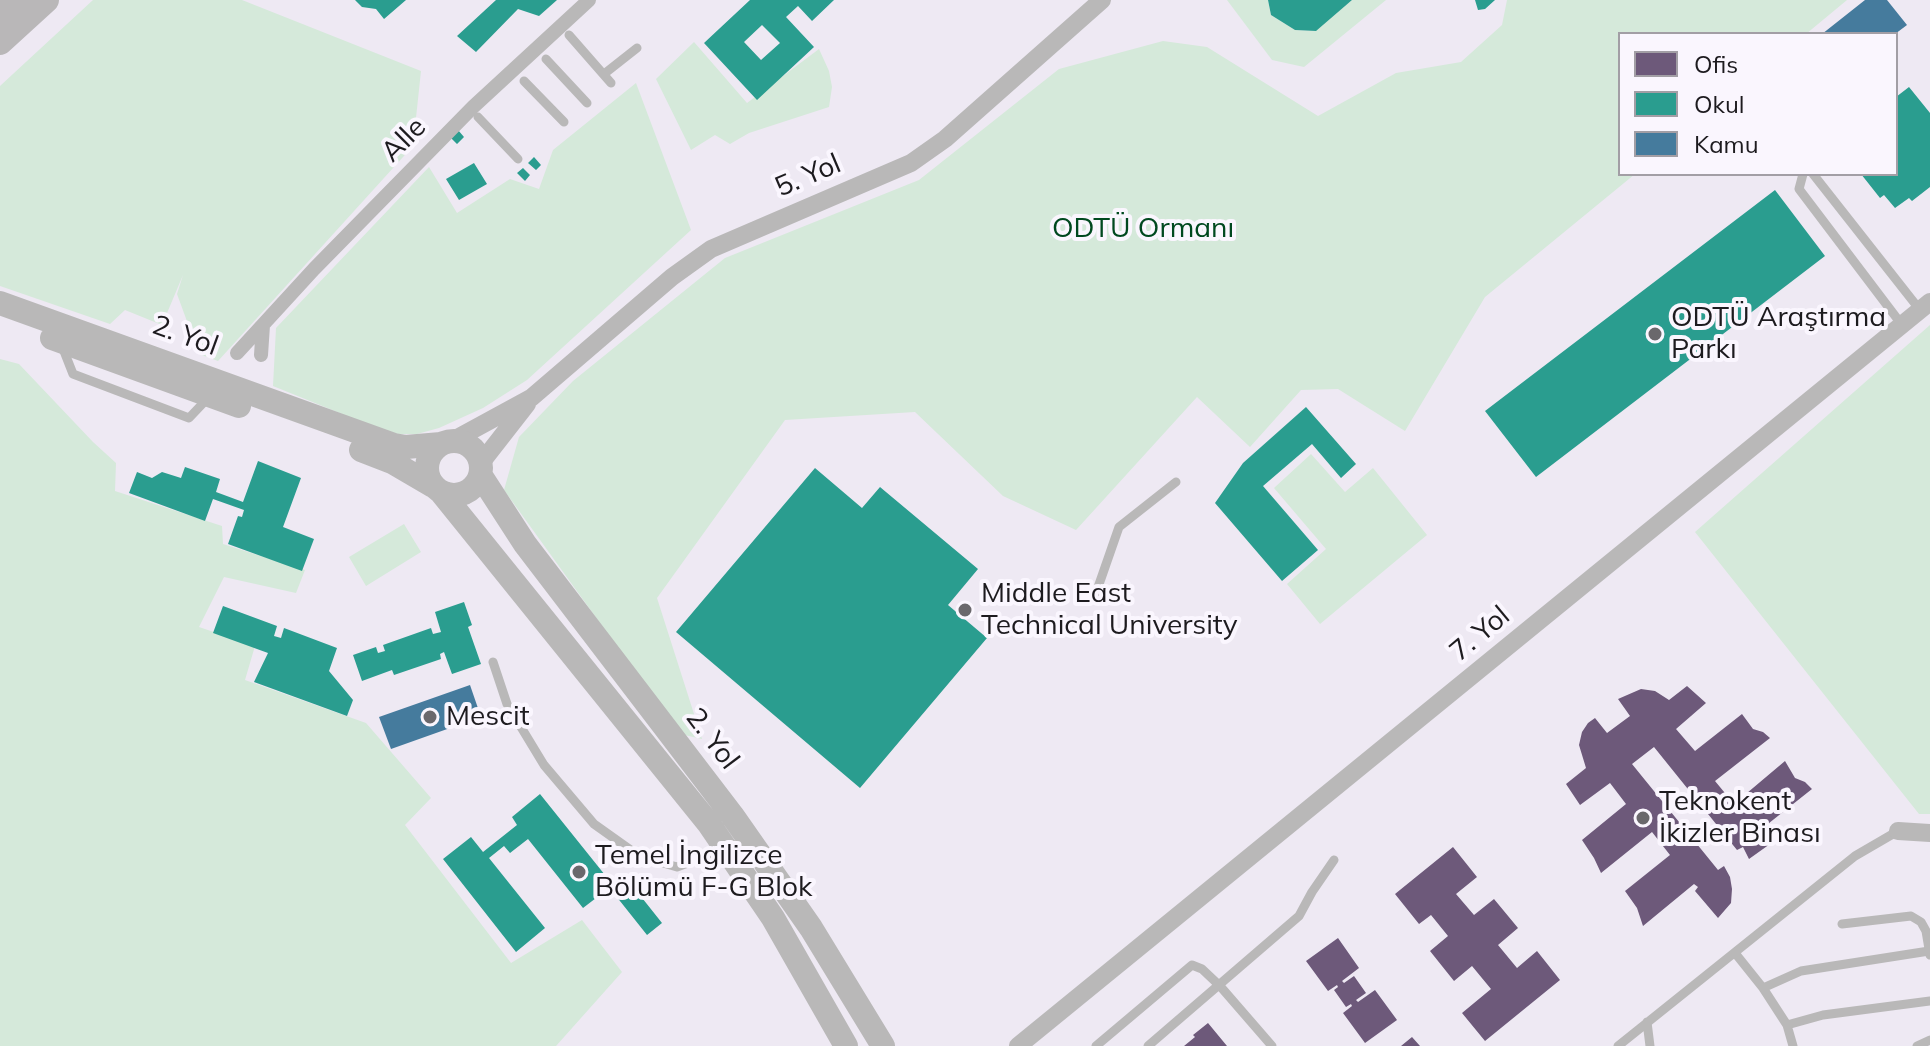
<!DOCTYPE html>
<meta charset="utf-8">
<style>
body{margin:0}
#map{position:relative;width:1930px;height:1046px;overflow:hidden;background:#faf8fc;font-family:Mulish,sans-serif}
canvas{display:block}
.legend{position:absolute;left:1618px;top:32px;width:280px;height:144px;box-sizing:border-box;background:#faf6fe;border:2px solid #a29ea5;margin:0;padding:10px 14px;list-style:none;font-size:24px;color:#1d1b1f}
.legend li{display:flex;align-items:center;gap:16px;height:40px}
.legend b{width:40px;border:2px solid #a29ea5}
</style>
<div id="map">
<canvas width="1930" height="1046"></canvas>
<ul class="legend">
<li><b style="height:22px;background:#6d597a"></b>Ofis</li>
<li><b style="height:22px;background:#2a9d8f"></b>Okul</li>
<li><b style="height:22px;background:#457b9d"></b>Kamu</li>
</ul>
</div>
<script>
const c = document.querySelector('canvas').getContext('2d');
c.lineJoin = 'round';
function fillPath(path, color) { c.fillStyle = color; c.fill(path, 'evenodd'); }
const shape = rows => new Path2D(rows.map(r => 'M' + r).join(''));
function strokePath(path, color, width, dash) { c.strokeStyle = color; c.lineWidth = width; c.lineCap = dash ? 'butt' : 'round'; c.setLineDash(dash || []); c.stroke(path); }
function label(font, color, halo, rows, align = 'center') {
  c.font = font + ' Mulish,sans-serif'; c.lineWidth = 8; c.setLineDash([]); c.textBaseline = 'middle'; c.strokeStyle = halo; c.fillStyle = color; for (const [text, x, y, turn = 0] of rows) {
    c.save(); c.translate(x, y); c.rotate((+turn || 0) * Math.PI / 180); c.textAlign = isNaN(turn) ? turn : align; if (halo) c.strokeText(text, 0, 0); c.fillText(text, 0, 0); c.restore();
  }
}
fillPath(shape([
 [0,0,1930,0,1930,1046,0,1046],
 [1620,34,1896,34,1896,174,1620,174]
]), '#eee9f3');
fillPath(shape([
 [93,0,242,0,421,71,413,146,218,361,199,354,177,294,183,275,162,325,125,310,110,324,0,286,0,86],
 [1227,0,1268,0,1271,15,1295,30,1315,31,1352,0,1386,0,1304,67,1272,60],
 [1507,0,1847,0,1806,34,1620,34,1620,174,1635,174,1485,297,1405,431,1338,389,1301,390,1250,447,1197,397,1076,530,1003,496,915,412,785,420,657,598,702,739,680,734,504,490,519,437,573,381,725,258,919,180,1059,69,1163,41,1207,47,1318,116,1396,73,1461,62,1502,25],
 [694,42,747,103,819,49,829,71,832,87,829,107,749,133,730,144,715,135,691,150,656,79],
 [636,83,691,230,527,380,483,408,439,428,417,434,398,434,374,427,273,386,276,328,429,167,457,213,510,179,539,189,553,150],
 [1930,325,1930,814,1919,814,1695,532],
 [0,359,19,364,93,442,116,463,115,491,222,526,223,544,305,570,296,593,224,577,199,627,255,646,245,680,366,723,431,798,405,825,511,963,582,920,622,972,556,1046,0,1046],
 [1311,454,1345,492,1373,468,1427,535,1320,624,1287,584,1326,549,1274,488],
 [404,524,421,552,366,586,349,557]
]), '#d5e9da');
fillPath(shape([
 [1687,686,1706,703,1676,729,1695,751,1742,714,1753,729,1763,732,1770,738,1715,781,1734,804,1785,761,1795,778,1805,782,1812,789,1759,831,1770,844,1749,859,1743,847,1737,850,1654,747,1632,764,1718,870,1724,866,1730,877,1732,889,1731,903,1718,918,1695,891,1698,887,1694,884,1643,926,1637,908,1625,891,1670,855,1652,832,1601,873,1594,858,1582,840,1626,804,1610,783,1580,805,1566,784,1586,768,1579,745,1582,732,1588,723,1595,718,1607,733,1630,716,1618,699,1641,689,1655,691,1669,700],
 [1453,847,1477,877,1456,894,1474,915,1494,899,1518,928,1498,945,1517,968,1537,951,1560,980,1485,1041,1462,1013,1491,989,1472,966,1454,981,1430,951,1448,936,1431,915,1419,924,1395,894],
 [1338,938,1359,968,1342,981,1344,983,1354,976,1366,993,1356,1000,1358,1002,1375,990,1397,1020,1365,1043,1343,1013,1352,1006,1351,1004,1346,1007,1334,990,1338,987,1337,985,1328,991,1306,961],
 [1208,1023,1227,1046,1184,1046,1195,1037,1193,1035],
 [1412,1037,1420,1046,1401,1046]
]), '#6d597a');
fillPath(shape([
 [355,0,406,0,384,19,376,9,362,7],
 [496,0,557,0,539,16,518,9,476,52,457,36],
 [750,0,834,0,812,21,798,6,786,17,814,47,757,100,704,43],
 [762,25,780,43,761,60,744,42],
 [1268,0,1352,0,1316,31,1295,30,1271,15],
 [1475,0,1495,0,1485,9,1478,10],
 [1909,87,1930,113,1930,187,1912,201,1909,198,1895,208,1884,195,1880,198,1861,174,1896,174,1896,97],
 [458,130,464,137,457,144,450,137],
 [534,157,541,165,536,170,528,163],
 [474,163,487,184,459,200,446,179],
 [523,168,530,175,525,181,517,173],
 [1775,190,1825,256,1536,477,1485,411],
 [1306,407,1356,464,1341,478,1312,444,1263,486,1318,550,1282,581,1215,503,1243,463],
 [258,461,301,478,283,527,314,539,302,571,228,544,238,516,242,517,244,510,213,499,205,521,129,493,137,472,152,478,162,472,181,478,185,467,220,479,216,492,243,502],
 [815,468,862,508,880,487,978,569,948,605,987,638,860,788,676,632],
 [464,602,472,625,468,627,481,664,452,674,444,652,440,654,441,659,394,675,392,670,362,681,353,655,376,647,378,653,385,651,383,645,431,628,433,634,441,632,435,612],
 [223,606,277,626,274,636,281,638,284,628,337,648,329,671,353,700,347,716,254,682,268,653,213,633],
 [540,794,613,885,583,908,528,839,510,853,504,846,489,858,545,928,516,952,443,859,471,837,483,852,517,825,512,817],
 [631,884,662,923,647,935,616,896]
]), '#2a9d8f');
fillPath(shape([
 [1865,0,1887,0,1907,25,1895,34,1822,34],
 [470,685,481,717,391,749,379,717]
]), '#457b9d');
strokePath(shape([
 [569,35,611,83],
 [546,59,587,103],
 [604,74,637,48],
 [524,81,564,122],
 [478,117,518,159],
 [1803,174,1799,189,1902,325],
 [1813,174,1920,310],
 [62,346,73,374,189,418,208,398],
 [1096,593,1119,527,1176,482],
 [493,662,507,704,544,765,594,824,639,856,677,867,723,850],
 [1842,924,1911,916,1921,922,1926,931,1930,955],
 [1735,953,1763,988,1787,1025,1793,1046],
 [1763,988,1801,971,1929,951],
 [1647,1022,1650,1046],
 [1787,1025,1823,1015,1930,1001],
 [1096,1046,1192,965,1202,969,1220,986,1272,1046],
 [1148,1046,1299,916,1312,892,1334,860],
 [1618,1046,1855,856,1898,831],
 [1917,1046,1930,1040]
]), '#b9b8b8', 9);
strokePath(shape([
 [237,353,314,269,473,107,589,0],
 [261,355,263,325]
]), '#b9b8b8', 14);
strokePath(shape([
 [452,441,531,398,672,277,711,249,911,163,945,139,1102,0],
 [481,463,527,404],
 [1898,831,1930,833],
 [1018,1046,1930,302]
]), '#b9b8b8', 18);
strokePath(shape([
 [0,303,394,445,406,447,441,444],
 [52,338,239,406],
 '427 468a27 27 0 1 1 54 0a27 27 0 1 1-54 0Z',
 [361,450,392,462,433,486],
 [481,476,525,544,732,815,811,928,883,1046],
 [441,492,709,824,773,918,846,1046]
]), '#b9b8b8', 24);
strokePath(shape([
 [0,18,19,0],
 [0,42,46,0]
]), '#b9b7b8', 26);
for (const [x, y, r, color] of [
 [1655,334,8,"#6a686c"],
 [965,610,8,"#6a686c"],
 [430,717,8,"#6a686c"],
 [1643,818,8,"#6a686c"],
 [579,872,8,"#6a686c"]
]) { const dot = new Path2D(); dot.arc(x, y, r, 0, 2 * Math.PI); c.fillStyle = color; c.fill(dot); strokePath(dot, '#faf6fe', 3); }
label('28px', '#1d1b1f', '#faf6fe', [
 ["Alle",404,140,-45],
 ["5. Yol",808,176,-23],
 ["2. Yol",185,336,20],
 ["7. Yol",1480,634,-40],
 ["2. Yol",712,739,53]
]);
label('28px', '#00491f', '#faf6fe', [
 ["ODTÜ Ormanı",1143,229]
]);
label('28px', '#1d1b1f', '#faf6fe', [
 ["ODTÜ Araştırma",1671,318],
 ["Parkı",1671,350],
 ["Middle East",981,594],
 ["Technical University",981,626],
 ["Mescit",446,717],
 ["Teknokent",1659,802],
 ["İkizler Binası",1659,834],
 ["Temel İngilizce",595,856],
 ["Bölümü F-G Blok",595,888]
], 'left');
</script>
